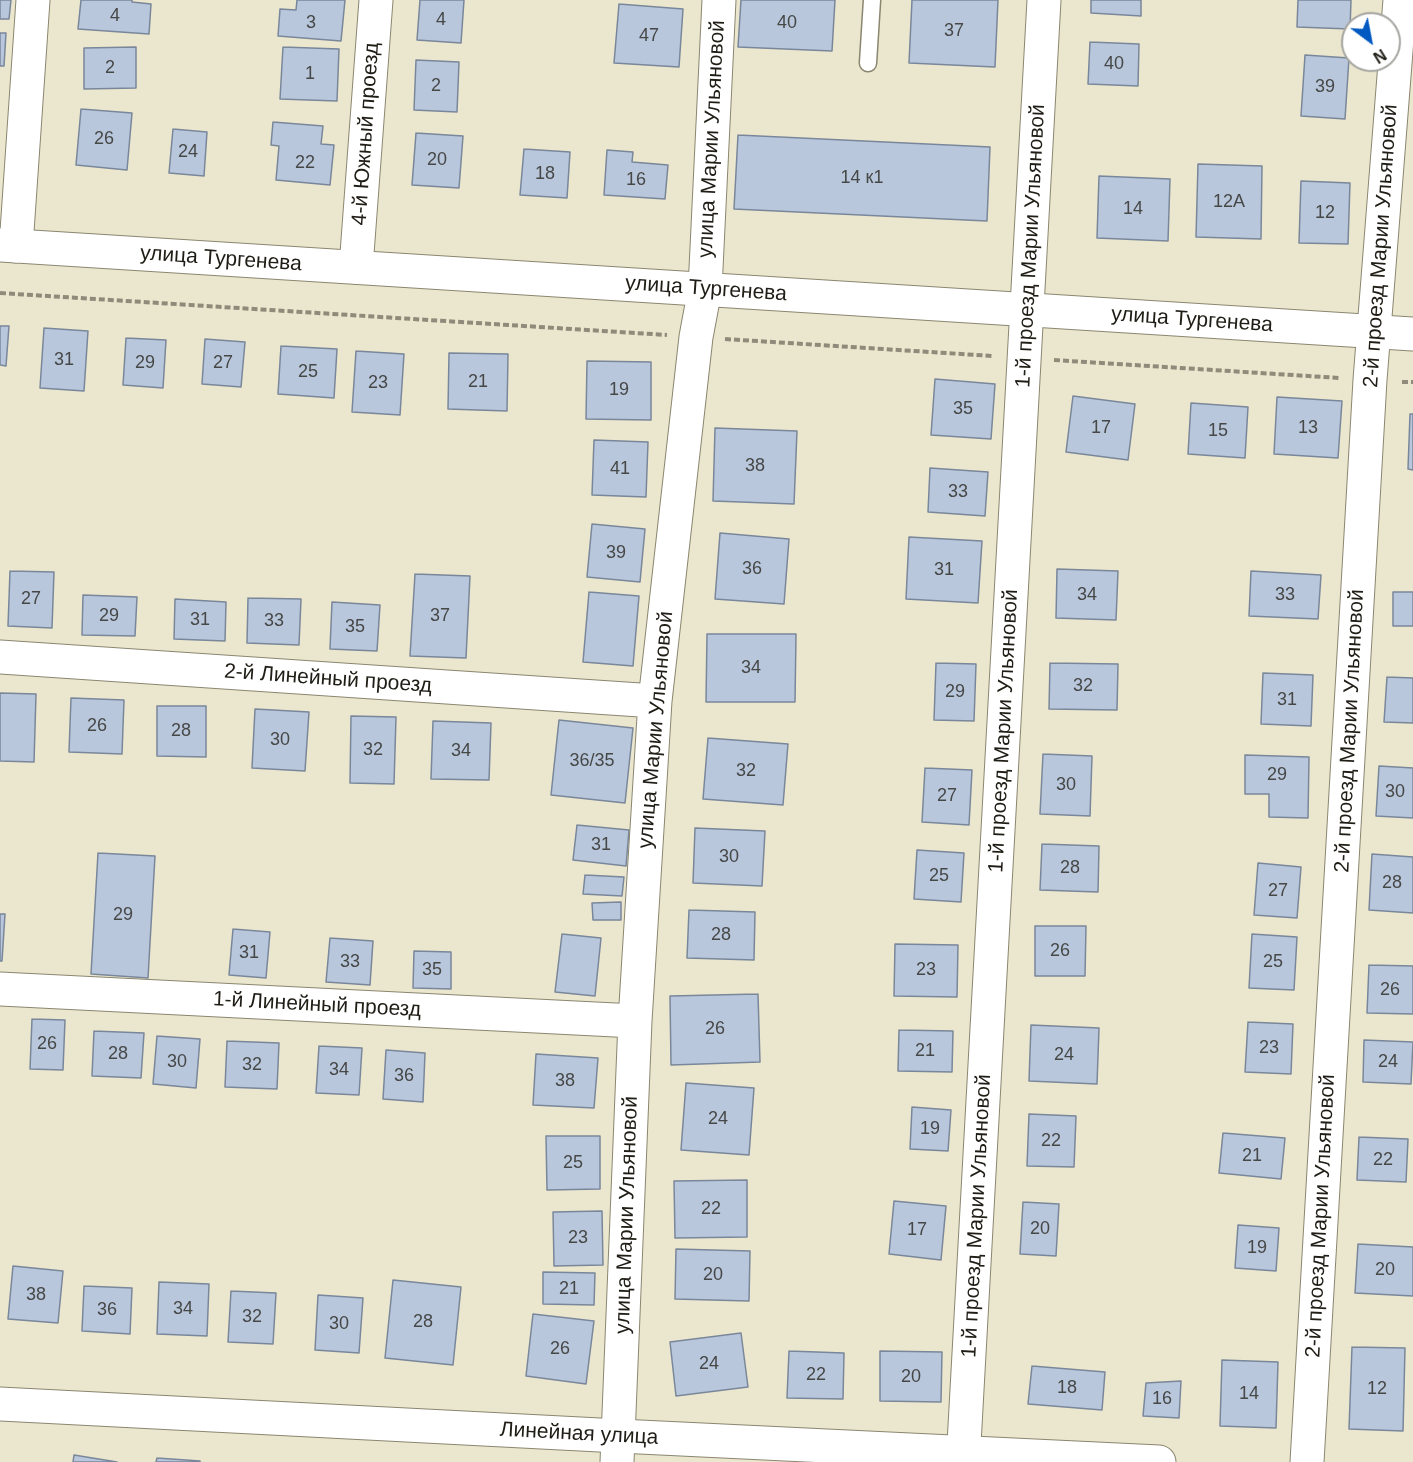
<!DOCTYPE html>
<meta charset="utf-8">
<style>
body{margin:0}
#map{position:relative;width:1413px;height:1462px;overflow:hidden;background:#ebe7ce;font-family:Helvetica,sans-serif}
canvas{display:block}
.north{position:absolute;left:1341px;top:12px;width:60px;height:60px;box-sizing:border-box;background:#fff;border:2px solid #a5a5a1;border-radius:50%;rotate:148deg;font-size:16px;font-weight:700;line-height:24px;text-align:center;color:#1f1d15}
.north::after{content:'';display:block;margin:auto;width:21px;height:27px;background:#0058c1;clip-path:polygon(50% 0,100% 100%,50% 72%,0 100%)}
</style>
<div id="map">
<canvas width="1413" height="1462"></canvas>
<div class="north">N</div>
</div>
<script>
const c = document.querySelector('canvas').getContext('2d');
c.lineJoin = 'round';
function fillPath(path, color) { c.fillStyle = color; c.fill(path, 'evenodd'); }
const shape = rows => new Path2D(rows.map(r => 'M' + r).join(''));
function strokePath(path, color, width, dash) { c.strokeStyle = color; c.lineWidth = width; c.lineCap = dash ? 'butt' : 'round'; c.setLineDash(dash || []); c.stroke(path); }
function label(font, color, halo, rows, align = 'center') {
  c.font = font + ' Helvetica,sans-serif'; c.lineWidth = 4.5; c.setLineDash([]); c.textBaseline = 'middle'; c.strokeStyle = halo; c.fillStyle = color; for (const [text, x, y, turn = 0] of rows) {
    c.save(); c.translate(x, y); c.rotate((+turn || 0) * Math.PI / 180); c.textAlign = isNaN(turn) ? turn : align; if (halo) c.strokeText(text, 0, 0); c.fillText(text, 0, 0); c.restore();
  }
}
const building = shape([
 [0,0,11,0,9,19,0,19,0,0],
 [81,0,132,0,132,2,151,4,149,34,78,29,81,0],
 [297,0,345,0,341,41,278,36,280,9,296,10,297,0],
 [420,0,464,0,461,43,417,40,420,0],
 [741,0,835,0,832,51,738,47,741,0],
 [912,0,998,0,995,67,909,63,912,0],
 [1091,0,1141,0,1141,16,1091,13,1091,0],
 [1298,0,1351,0,1350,29,1297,27,1298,0],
 [619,4,683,9,679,67,614,63,619,4],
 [0,33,6,33,4,66,0,66,0,33],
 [1090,42,1139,44,1138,86,1088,84,1090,42],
 [136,47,136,88,84,89,84,48,136,47],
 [283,47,339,49,337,101,280,99,283,47],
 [1305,55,1349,58,1345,119,1301,116,1305,55],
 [416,60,459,62,457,112,414,110,416,60],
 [81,109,132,113,127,170,76,165,81,109],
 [273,122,323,126,321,144,334,145,330,185,276,180,279,146,271,145,273,122],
 [173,129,207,132,204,176,169,173,173,129],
 [416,133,463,136,459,188,412,185,416,133],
 [738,135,990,147,987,221,734,209,738,135],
 [524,149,570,152,567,198,520,195,524,149],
 [607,150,633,152,632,162,668,165,665,199,604,195,607,150],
 [1198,164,1262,166,1261,239,1196,237,1198,164],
 [1099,176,1170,179,1168,241,1097,238,1099,176],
 [1301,181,1350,183,1348,244,1299,243,1301,181],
 [0,326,9,326,6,366,0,365,0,326],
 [44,328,88,331,84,391,40,388,44,328],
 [126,338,166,340,163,388,123,385,126,338],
 [205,339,245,342,241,387,202,384,205,339],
 [281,346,337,349,334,398,278,394,281,346],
 [356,351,404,354,400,415,352,412,356,351],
 [449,353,508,354,507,411,448,409,449,353],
 [587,361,651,362,651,420,586,419,587,361],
 [935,379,995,384,991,439,931,435,935,379],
 [1073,396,1135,404,1128,460,1066,452,1073,396],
 [1277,397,1342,401,1338,458,1274,454,1277,397],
 [1191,403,1248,407,1245,458,1188,454,1191,403],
 [1410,414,1413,414,1413,470,1408,469,1410,414],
 [715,428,797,431,794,504,713,501,715,428],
 [594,440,648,442,646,497,592,495,594,440],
 [930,468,988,472,985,516,928,512,930,468],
 [592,524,645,529,640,582,587,577,592,524],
 [720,533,789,539,784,604,715,599,720,533],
 [909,537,982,541,978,603,906,599,909,537],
 [1057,569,1118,571,1116,620,1056,618,1057,569],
 [10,571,54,572,52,628,8,626,10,571],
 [1251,571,1321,575,1318,619,1249,616,1251,571],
 [415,574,470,576,466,658,410,656,415,574],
 [589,592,639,596,633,666,583,662,589,592],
 [1393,592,1413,592,1413,626,1393,626,1393,592],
 [83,595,137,597,135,636,82,635,83,595],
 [248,598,301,599,299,645,247,643,248,598],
 [175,599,226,602,225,641,174,639,175,599],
 [332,602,380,605,377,651,330,649,332,602],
 [707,634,796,634,795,702,706,702,707,634],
 [936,663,976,664,974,721,934,720,936,663],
 [1050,663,1118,664,1117,710,1049,709,1050,663],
 [1263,673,1313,675,1311,726,1261,724,1263,673],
 [1387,677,1413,678,1413,723,1384,722,1387,677],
 [0,693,36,694,34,762,0,761,0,693],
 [71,698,124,700,122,754,69,752,71,698],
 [157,706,206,706,206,757,157,756,157,706],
 [255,709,309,712,305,771,252,768,255,709],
 [351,716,396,717,394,784,350,783,351,716],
 [559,720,633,728,625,803,551,795,559,720],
 [433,721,491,723,489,780,431,779,433,721],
 [708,738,788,744,783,805,703,799,708,738],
 [1043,754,1092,756,1090,816,1040,814,1043,754],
 [1245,755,1309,757,1308,818,1269,817,1269,794,1245,794,1245,755],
 [1379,766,1413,768,1413,818,1376,816,1379,766],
 [925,768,972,770,969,825,922,822,925,768],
 [577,825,629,830,626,866,573,860,577,825],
 [695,828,765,831,762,886,693,883,695,828],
 [1042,844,1099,846,1098,892,1040,890,1042,844],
 [917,850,964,853,961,902,914,899,917,850],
 [98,853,155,856,148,978,91,974,98,853],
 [1372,854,1413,857,1413,913,1369,910,1372,854],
 [1258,863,1301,867,1297,918,1254,915,1258,863],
 [585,875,624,877,622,896,583,894,585,875],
 [621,902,621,920,593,920,592,903,621,902],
 [689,910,755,912,754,960,687,958,689,910],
 [0,914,5,914,2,961,0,961,0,914],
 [1035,926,1086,926,1085,976,1035,976,1035,926],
 [233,929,270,932,266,978,229,975,233,929],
 [562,934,601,938,595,996,555,992,562,934],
 [1252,934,1297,937,1294,990,1249,988,1252,934],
 [330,938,373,941,370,985,326,982,330,938],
 [895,944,958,945,957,997,894,996,895,944],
 [414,951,451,952,451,989,413,988,414,951],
 [1369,965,1413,966,1413,1014,1367,1013,1369,965],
 [758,994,760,1062,671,1065,670,996,758,994],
 [32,1019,65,1020,63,1070,30,1069,32,1019],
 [1248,1022,1293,1024,1291,1074,1245,1072,1248,1022],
 [1031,1025,1099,1028,1097,1084,1029,1081,1031,1025],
 [899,1030,953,1031,952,1072,898,1071,899,1030],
 [94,1031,144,1033,141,1078,92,1076,94,1031],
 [157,1036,200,1039,196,1088,153,1084,157,1036],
 [1364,1040,1413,1042,1411,1084,1363,1082,1364,1040],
 [227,1041,279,1043,277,1089,225,1087,227,1041],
 [319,1046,362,1048,359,1095,316,1093,319,1046],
 [386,1050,425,1053,423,1102,383,1099,386,1050],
 [536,1054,598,1058,594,1108,533,1105,536,1054],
 [686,1083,754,1088,749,1155,681,1150,686,1083],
 [912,1107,951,1110,948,1151,910,1149,912,1107],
 [1029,1114,1076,1116,1074,1167,1027,1166,1029,1114],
 [1223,1133,1285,1138,1281,1179,1219,1173,1223,1133],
 [546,1136,600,1136,600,1189,547,1190,546,1136],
 [1359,1137,1408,1139,1406,1182,1357,1180,1359,1137],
 [747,1180,747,1237,675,1238,674,1181,747,1180],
 [894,1201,946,1206,941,1260,889,1254,894,1201],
 [1023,1202,1059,1204,1056,1256,1020,1254,1023,1202],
 [602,1211,603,1265,554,1266,553,1212,602,1211],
 [1238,1225,1279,1228,1276,1271,1235,1268,1238,1225],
 [1358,1244,1413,1247,1413,1296,1355,1293,1358,1244],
 [676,1249,750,1251,749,1301,675,1299,676,1249],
 [13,1266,63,1271,58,1323,8,1319,13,1266],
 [543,1272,595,1273,594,1305,543,1304,543,1272],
 [393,1280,461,1287,453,1365,385,1358,393,1280],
 [159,1282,209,1284,207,1336,157,1334,159,1282],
 [84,1286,132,1288,130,1334,82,1331,84,1286],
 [231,1291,276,1293,273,1344,228,1342,231,1291],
 [318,1295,363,1298,359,1353,315,1350,318,1295],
 [533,1314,594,1321,586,1384,526,1376,533,1314],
 [741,1333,748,1387,676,1396,670,1342,741,1333],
 [1352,1347,1405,1348,1403,1431,1349,1429,1352,1347],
 [789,1351,844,1353,843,1399,787,1398,789,1351],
 [880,1351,942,1352,941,1402,880,1401,880,1351],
 [1222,1360,1278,1362,1276,1428,1220,1426,1222,1360],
 [1032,1366,1105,1372,1102,1410,1028,1404,1032,1366],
 [1181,1381,1179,1418,1143,1416,1146,1383,1181,1381],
 [74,1455,117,1462,73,1462,74,1455],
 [157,1458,200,1461,200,1462,156,1462,157,1458]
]);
fillPath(building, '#b9c7dc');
strokePath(building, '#7a879a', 1.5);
const lane = shape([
 [868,63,872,0]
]);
const street = shape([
 [16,246,33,0],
 [356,267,376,0],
 [0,657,655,701],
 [0,989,635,1021],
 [617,1462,635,1021,655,701,696,337,705,289,719,0],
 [963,1462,1044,0],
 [1307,1462,1370,380,1400,0]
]);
const secondary = shape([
 [0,245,1413,334],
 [0,1404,619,1436,1159,1462]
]);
strokePath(lane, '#8a8670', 19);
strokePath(street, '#8a8670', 35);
strokePath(secondary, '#8a8670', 35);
strokePath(shape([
 [0,293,667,335],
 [725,339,993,356],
 [1054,360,1340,378],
 [1402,382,1413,382]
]), '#8e8b7a', 4, [6, 3]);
strokePath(lane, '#fff', 16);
strokePath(street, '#fff', 33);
strokePath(secondary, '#fff', 33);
label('18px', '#464847', null, [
 ["4",115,16],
 ["4",441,20],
 ["3",311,23],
 ["40",787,23],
 ["37",954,31],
 ["47",649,36],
 ["40",1114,64],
 ["2",110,68],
 ["1",310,74],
 ["2",436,86],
 ["39",1325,87],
 ["26",104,139],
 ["24",188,152],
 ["20",437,160],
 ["22",305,163],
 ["18",545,174],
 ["14 к1",862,178],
 ["16",636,180],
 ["12А",1229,202],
 ["14",1133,209],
 ["12",1325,213],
 ["31",64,360],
 ["29",145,363],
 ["27",223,363],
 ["25",308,372],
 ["21",478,382],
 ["23",378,383],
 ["19",619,390],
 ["35",963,409],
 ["17",1101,428],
 ["13",1308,428],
 ["15",1218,431],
 ["38",755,466],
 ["41",620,469],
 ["33",958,492],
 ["39",616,553],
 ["36",752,569],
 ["31",944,570],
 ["34",1087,595],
 ["33",1285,595],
 ["27",31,599],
 ["29",109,616],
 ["37",440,616],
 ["31",200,620],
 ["33",274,621],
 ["35",355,627],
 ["34",751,668],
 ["32",1083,686],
 ["29",955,692],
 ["31",1287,700],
 ["26",97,726],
 ["28",181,731],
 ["30",280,740],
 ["32",373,750],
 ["34",461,751],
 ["36/35",592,761],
 ["32",746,771],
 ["29",1277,775],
 ["30",1066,785],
 ["30",1395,792],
 ["27",947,796],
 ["31",601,845],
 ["30",729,857],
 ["28",1070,868],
 ["25",939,876],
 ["28",1392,883],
 ["27",1278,891],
 ["29",123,915],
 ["28",721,935],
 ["26",1060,951],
 ["31",249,953],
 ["33",350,962],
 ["25",1273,962],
 ["35",432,970],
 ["23",926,970],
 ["26",1390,990],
 ["26",715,1029],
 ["26",47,1044],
 ["23",1269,1048],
 ["21",925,1051],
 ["28",118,1054],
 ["24",1064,1055],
 ["30",177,1062],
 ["24",1388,1062],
 ["32",252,1065],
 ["34",339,1070],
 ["36",404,1076],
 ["38",565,1081],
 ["24",718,1119],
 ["19",930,1129],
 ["22",1051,1141],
 ["21",1252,1156],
 ["22",1383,1160],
 ["25",573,1163],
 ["22",711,1209],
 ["20",1040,1229],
 ["17",917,1230],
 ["23",578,1238],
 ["19",1257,1248],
 ["20",1385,1270],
 ["20",713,1275],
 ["21",569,1289],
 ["38",36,1295],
 ["34",183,1309],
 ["36",107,1310],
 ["32",252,1317],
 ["28",423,1322],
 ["30",339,1324],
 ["26",560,1349],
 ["24",709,1364],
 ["22",816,1375],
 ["20",911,1377],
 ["18",1067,1388],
 ["12",1377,1389],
 ["14",1249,1394],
 ["16",1162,1399]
]);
label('21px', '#1f1d15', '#fff', [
 ["4-й Южный проезд",366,134,-86],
 ["улица Марии Ульяновой",712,139,-87],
 ["1-й проезд Марии Ульяновой",1031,246,-87],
 ["2-й проезд Марии Ульяновой",1381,246,-86],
 ["улица Тургенева",221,259,4],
 ["улица Тургенева",706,289,4],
 ["улица Тургенева",1192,320,4],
 ["2-й Линейный проезд",328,679,4],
 ["улица Марии Ульяновой",656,730,-85],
 ["1-й проезд Марии Ульяновой",1004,731,-87],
 ["2-й проезд Марии Ульяновой",1350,731,-87],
 ["1-й Линейный проезд",317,1005,3],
 ["улица Марии Ульяновой",627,1215,-88],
 ["1-й проезд Марии Ульяновой",977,1216,-87],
 ["2-й проезд Марии Ульяновой",1321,1216,-87],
 ["Линейная улица",579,1434,3]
]);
</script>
